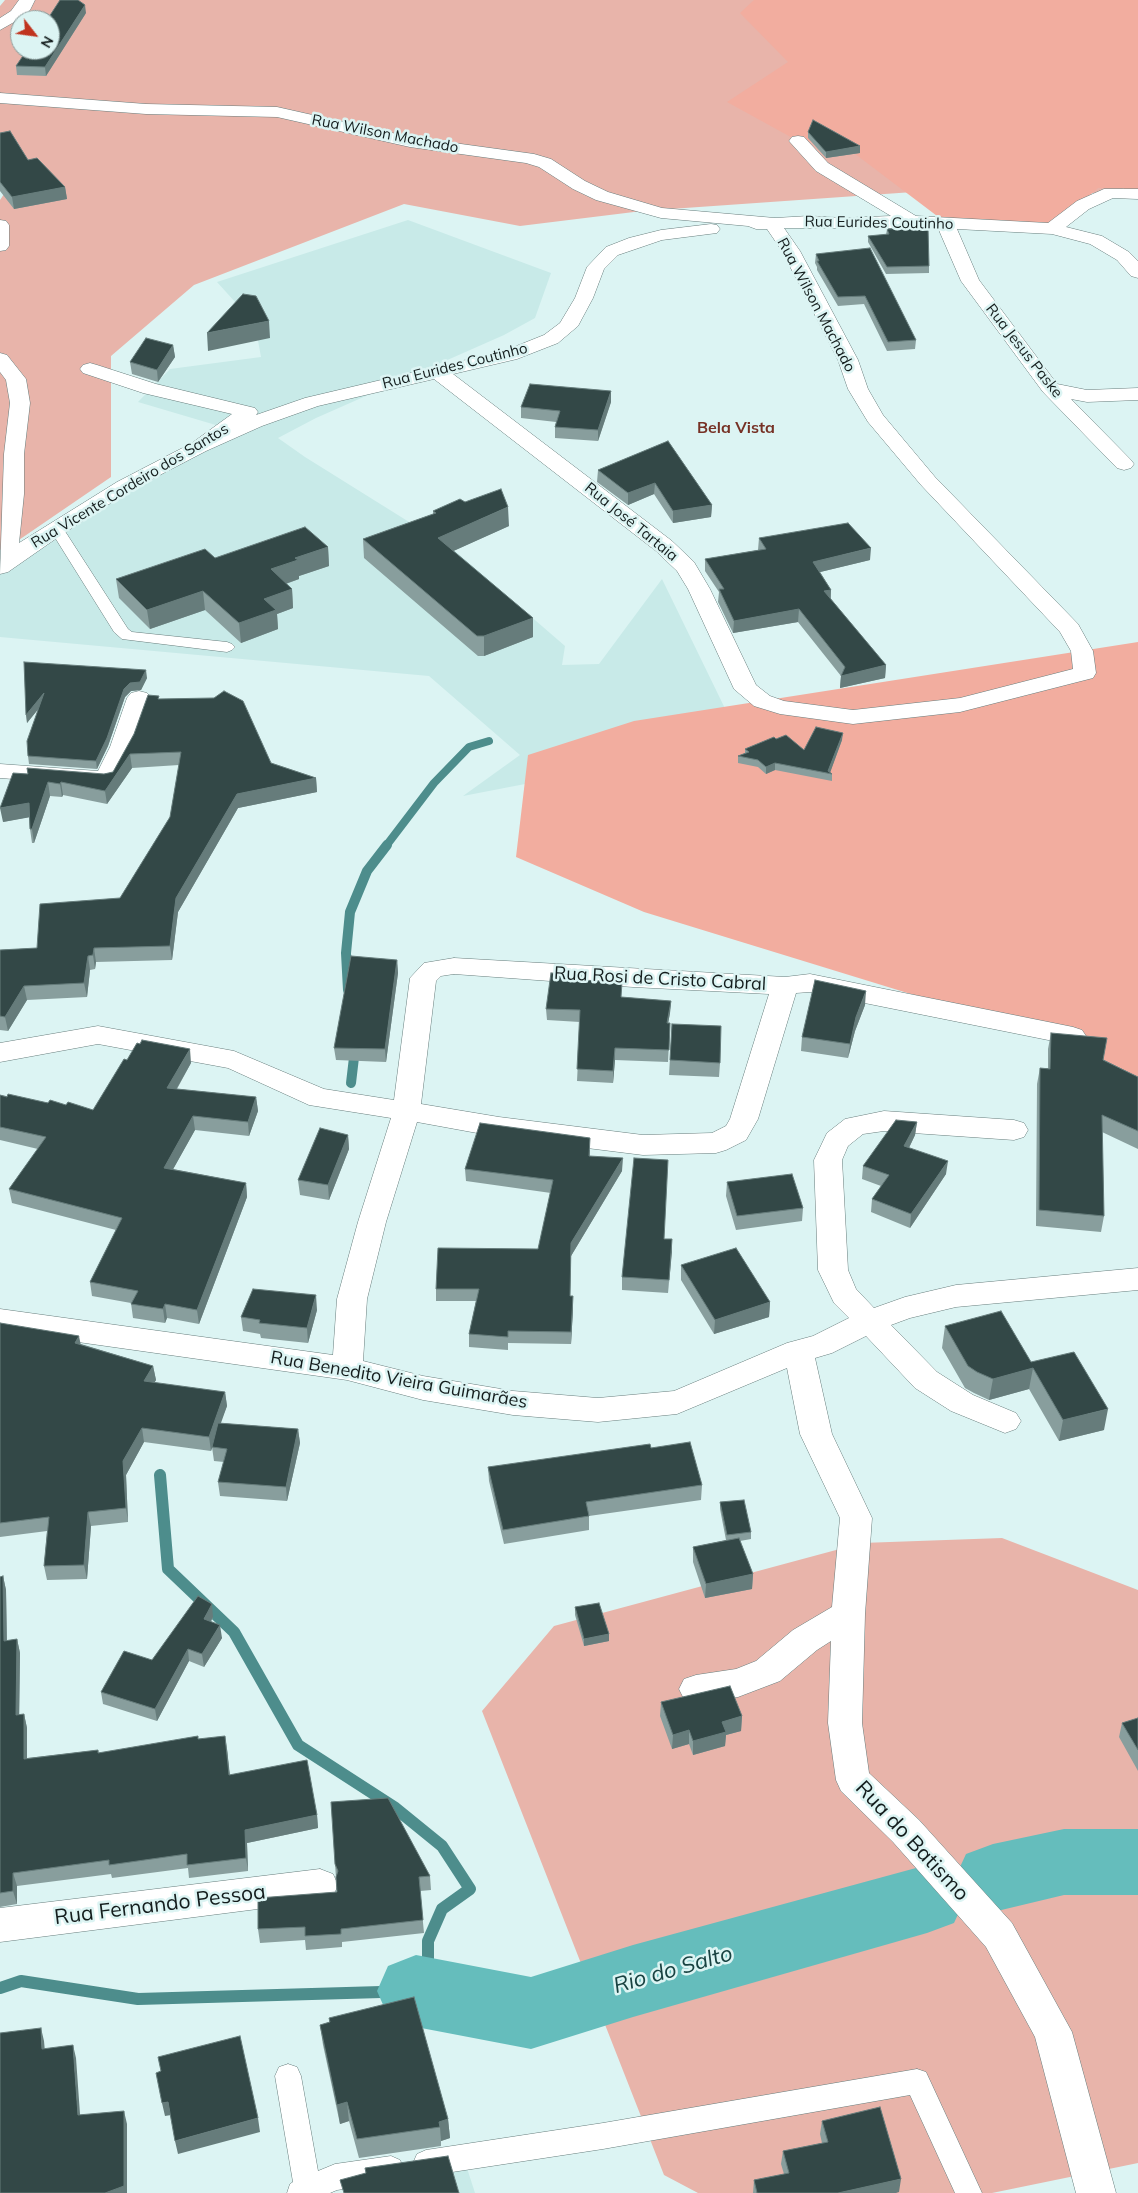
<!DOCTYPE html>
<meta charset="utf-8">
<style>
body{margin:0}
#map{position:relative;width:1138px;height:2193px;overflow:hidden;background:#dcf4f3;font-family:Mulish,sans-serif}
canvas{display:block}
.north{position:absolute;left:10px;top:10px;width:50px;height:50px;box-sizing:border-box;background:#dcf4f3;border:1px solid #8c9e9d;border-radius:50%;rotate:120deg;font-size:14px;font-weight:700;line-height:20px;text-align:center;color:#141d1d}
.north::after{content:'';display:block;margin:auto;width:18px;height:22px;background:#c0341f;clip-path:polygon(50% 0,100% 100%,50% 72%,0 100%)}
</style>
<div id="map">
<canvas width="1138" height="2193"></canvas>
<div class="north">N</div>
</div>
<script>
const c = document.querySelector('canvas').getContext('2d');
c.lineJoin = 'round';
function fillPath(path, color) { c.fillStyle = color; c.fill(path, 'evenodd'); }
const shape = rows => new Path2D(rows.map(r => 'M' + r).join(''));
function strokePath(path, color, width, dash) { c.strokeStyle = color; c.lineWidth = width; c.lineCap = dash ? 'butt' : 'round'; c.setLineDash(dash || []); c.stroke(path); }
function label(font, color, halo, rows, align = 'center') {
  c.font = font + ' Mulish,sans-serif'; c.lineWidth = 5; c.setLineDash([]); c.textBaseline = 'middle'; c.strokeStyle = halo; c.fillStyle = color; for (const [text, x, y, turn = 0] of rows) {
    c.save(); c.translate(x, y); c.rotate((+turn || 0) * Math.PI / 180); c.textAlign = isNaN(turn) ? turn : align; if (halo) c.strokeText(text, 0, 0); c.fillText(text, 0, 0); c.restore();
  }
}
fillPath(shape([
 [408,220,551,273,535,318,504,335,316,418,278,438,305,457,454,550,565,646,562,665,599,664,662,579,735,729,644,761,463,796,520,755,429,676,0,637,0,566,236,431,138,402,170,369,261,357,255,324,217,282],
 [466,2165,475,2193,350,2193]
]), '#c8eae8');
fillPath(shape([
 [5,0,869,0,1099,145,1126,194,956,189,642,211,520,226,404,204,194,285,111,356,111,477,13,544,0,550,0,200,6,191,0,159,0,6],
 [20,20,50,20,50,50,20,50],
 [1002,1538,1138,1590,1138,2163,992,2193,698,2193,664,2175,482,1711,554,1626,862,1543]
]), '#e8b4aa');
fillPath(shape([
 [754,0,1138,0,1138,193,1126,194,1123,188,1098,188,1052,229,945,222,842,144,798,141,727,102,788,62,740,13],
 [1138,642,1138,1082,1067,1042,644,912,516,857,528,755,634,721]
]), '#f2ad9f');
strokePath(shape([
 [386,846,434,783,469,747,489,741]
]), '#4d8d8c', 8);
strokePath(shape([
 [348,990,346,953,350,912,367,871,387,845],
 [351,1083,355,1049]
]), '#4d8d8c', 10);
strokePath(shape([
 [0,1988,21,1981,138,1999,416,1991,428,1967,428,1941,442,1909,470,1889,442,1846,394,1807,298,1745,234,1632,168,1569,160,1475]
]), '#4d8d8c', 12);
fillPath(shape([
 [1064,1829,1138,1829,1138,1895,1064,1895,993,1912,966,1902,955,1878,966,1854,993,1844,1064,1829],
 [927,1865,954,1875,965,1899,954,1923,927,1933,633,2017,531,2049,416,2027,388,2016,377,1991,388,1966,416,1955,531,1977,633,1945,927,1865]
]), '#65bdbc');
const lane = shape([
 [56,524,61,525,128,629,132,632,227,642,232,644,235,647,232,650,227,652,122,639,114,632,49,528,51,525,56,524],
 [288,2064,297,2067,301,2076,318,2171,335,2164,391,2156,400,2160,404,2169,400,2178,391,2182,337,2190,330,2193,287,2193,290,2184,293,2182,275,2076,279,2067,288,2064],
 [917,2069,926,2072,982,2193,955,2193,910,2095,603,2149,426,2176,417,2172,413,2163,417,2154,426,2150,603,2123,917,2069]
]);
const street = shape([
 [19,0,35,0,30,10,23,17,0,30,0,18,11,11,19,0],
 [0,93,146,104,277,107,410,137,534,154,551,159,585,181,608,192,662,208,775,218,809,216,843,218,891,216,816,171,789,141,792,137,798,136,804,137,828,163,916,216,1048,223,1077,201,1104,189,1138,189,1138,199,1113,198,1089,209,1066,227,1102,236,1129,252,1138,261,1138,278,1131,276,1117,260,1090,244,1052,234,957,229,979,280,1057,384,1087,390,1138,388,1138,400,1087,402,1071,399,1131,460,1134,464,1131,468,1124,470,1117,468,1043,392,961,281,938,228,784,228,800,251,858,360,868,389,883,415,935,477,1078,624,1093,651,1096,673,1093,678,960,712,853,724,780,714,754,706,734,689,688,589,677,571,656,551,434,379,318,406,262,426,206,451,131,490,64,533,8,572,0,574,4,454,10,403,6,380,0,372,0,353,7,355,26,379,30,403,24,454,24,494,19,543,117,482,192,443,232,414,143,393,83,373,80,369,83,365,90,363,97,365,156,384,255,408,258,412,256,415,305,398,504,351,544,335,560,323,575,298,587,267,606,247,629,238,661,230,711,224,717,225,720,229,717,233,662,240,618,255,604,269,593,298,578,326,558,343,517,359,453,374,672,541,694,562,710,589,756,685,770,696,784,701,853,710,960,698,1073,669,1071,651,1060,632,921,485,868,422,848,389,838,360,782,251,767,229,756,229,748,226,661,218,596,200,573,189,539,167,526,163,410,147,277,117,146,114,0,103,0,93],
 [0,220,6,221,9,225,9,246,6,250,0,251,0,220],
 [139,691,147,693,151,698,134,747,114,784,106,786,0,778,0,764,98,771,110,747,127,698,131,693,139,691],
 [454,958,785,977,810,974,1073,1027,1082,1030,1086,1036,1082,1042,1073,1045,810,992,796,993,758,1119,746,1140,726,1150,716,1153,643,1155,499,1137,417,1122,386,1222,367,1299,363,1361,423,1376,513,1391,598,1398,674,1391,787,1343,813,1336,849,1318,834,1303,818,1270,814,1160,827,1133,845,1119,884,1111,1014,1120,1024,1123,1028,1130,1024,1137,1014,1140,884,1131,863,1134,848,1146,842,1160,848,1270,856,1289,874,1308,905,1297,956,1285,1138,1268,1138,1290,956,1307,910,1318,891,1325,937,1372,973,1395,1016,1413,1021,1421,1016,1429,1005,1433,951,1411,915,1388,866,1336,832,1353,815,1358,832,1434,872,1518,865,1614,862,1723,869,1773,919,1820,1012,1923,1072,2032,1116,2193,1076,2193,1035,2037,986,1947,893,1842,841,1791,836,1780,828,1723,831,1641,817,1650,780,1681,738,1697,696,1703,684,1699,679,1689,684,1679,696,1675,736,1669,756,1661,793,1630,832,1607,840,1518,800,1434,787,1368,677,1414,598,1422,513,1415,423,1400,347,1380,0,1331,0,1309,333,1355,337,1299,358,1222,391,1118,309,1105,228,1068,98,1044,0,1062,0,1043,98,1026,234,1051,324,1089,394,1100,410,978,424,963,454,958],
 [454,974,633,987,769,994,730,1119,726,1126,712,1133,643,1135,499,1117,421,1104,436,981,441,976,454,974],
 [320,1869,333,1874,338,1885,333,1896,320,1901,0,1942,0,1908,320,1869]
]);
strokePath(lane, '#687e7d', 1);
strokePath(street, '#687e7d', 1);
fillPath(lane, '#fff');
fillPath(street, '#fff');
fillPath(shape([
 [86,13,46,76,17,75,16,66],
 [808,132,860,153,826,158,808,138],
 [0,133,28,160,65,187,67,199,14,209,0,191],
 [887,229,929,266,929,273,886,274,868,242,868,236,886,235],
 [816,254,916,340,915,349,887,351,864,304,838,306,817,270,817,267,815,263],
 [173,345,175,357,158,382,132,374,130,362],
 [611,391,611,402,598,441,555,438,555,427,556,422,521,418,521,407],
 [668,441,712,505,711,517,673,523,654,494,628,505,597,482,598,470],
 [433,511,509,526,453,551,533,618,533,637,484,656,478,656,364,558,363,539,433,514],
 [759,538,870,560,820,572,831,590,831,599,886,665,885,678,840,688,841,676,798,622,733,633,718,602,719,592,705,571,705,559,758,550],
 [328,547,329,566,299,576,299,579,286,584,292,589,293,608,277,614,278,629,241,643,205,610,150,629,119,598,116,579,215,558],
 [24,662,147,678,141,690,131,691,125,697,108,746,97,769,29,764,28,756,38,709,27,723],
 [159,699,271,763,316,778,317,792,238,808,178,912,172,960,96,962,95,969,90,970,87,997,27,1000,8,1031,0,1030,0,950,37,948,120,898,170,817,179,765,132,768,107,804,63,795,62,797,50,796,34,843,32,843,30,829,29,817,3,822,28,774,104,774,113,772],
 [776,739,804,750,842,740,830,772,832,774,832,781,775,770,766,774,758,767,738,763,738,756,745,753,745,749],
 [397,960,398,973,386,1062,336,1060,334,1048],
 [581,980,622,997,671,1001,670,1013,668,1023,670,1023,668,1062,615,1060,613,1083,577,1081,580,1022,547,1020,546,1009],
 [865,1005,855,1031,848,1058,801,1051,802,1037],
 [672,1024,720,1063,719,1077,669,1075],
 [1051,1033,1138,1077,1138,1149,1102,1132,1104,1216,1101,1232,1036,1226,1037,1084,1040,1068,1048,1068,1048,1049],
 [191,1063,177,1089,256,1097,258,1111,249,1136,195,1130,173,1169,246,1183,247,1197,199,1324,167,1318,165,1323,133,1318,131,1303,92,1296,90,1282,116,1230,12,1203,9,1189,38,1149,0,1140,0,1095,93,1110],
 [917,1122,915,1135,909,1148,946,1174,910,1228,871,1212,872,1199,881,1186,862,1179,863,1166],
 [348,1135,349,1149,329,1200,300,1195,298,1180],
 [590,1150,590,1156,622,1171,571,1256,570,1296,573,1309,571,1344,508,1343,508,1350,469,1347,469,1334,476,1301,436,1301,436,1289,538,1249,551,1193,466,1181,465,1169],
 [727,1182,803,1208,802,1221,736,1230,726,1196],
 [665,1239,672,1239,668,1293,622,1290,622,1277],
 [681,1265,770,1302,769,1317,714,1334,681,1280],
 [317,1310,308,1343,261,1338,260,1334,243,1331,241,1317],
 [0,1323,81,1344,153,1366,156,1380,154,1383,225,1392,227,1406,220,1423,298,1429,300,1443,287,1501,220,1496,218,1482,224,1462,214,1461,212,1447,211,1451,144,1442,126,1475,128,1522,91,1526,87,1579,47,1580,44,1566,47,1531,0,1537],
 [945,1326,1031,1362,1104,1430,1059,1441,1029,1389,989,1400,974,1393,965,1388,942,1348],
 [651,1448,702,1485,701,1500,589,1516,589,1530,504,1544,489,1481,488,1467],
 [720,1502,751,1532,751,1539,740,1541,753,1574,752,1589,705,1598,693,1562,693,1547,726,1540,720,1509],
 [3,1576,6,1590,7,1641,17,1639,20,1653,19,1715,24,1714,27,1728,27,1758,98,1750,99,1753,198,1739,227,1749,230,1775,317,1815,318,1828,247,1843,248,1871,189,1878,188,1868,112,1878,111,1874,17,1886,17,1904,0,1907,0,1577],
 [575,1607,609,1634,609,1641,584,1646,575,1615],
 [213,1617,211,1622,222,1638,204,1667,189,1661,157,1721,103,1704,101,1692,152,1660],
 [661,1702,742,1716,741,1731,726,1735,725,1746,693,1755,689,1744,672,1749,660,1716],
 [1138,1718,1138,1771,1119,1737,1122,1723],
 [335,1864,430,1876,431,1890,420,1891,424,1933,342,1942,342,1947,306,1950,305,1940,260,1943,258,1929,337,1892],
 [329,2018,448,2119,450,2138,441,2141,441,2146,359,2158,349,2121,340,2124,323,2045,320,2025,329,2022],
 [822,2121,899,2192,753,2193,754,2180,784,2174,781,2164,783,2151,822,2143,820,2134]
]), '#889e9d');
fillPath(shape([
 [85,5,86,13,46,76,45,67],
 [860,146,860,153,826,158,826,152],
 [65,187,67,199,14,209,12,197],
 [269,321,270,338,208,351,207,333],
 [173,345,175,357,158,382,157,370],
 [611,391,611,402,598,441,598,430],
 [655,483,654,494,628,505,628,493],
 [712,505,711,517,673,523,673,511],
 [508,507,509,526,438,558,438,538],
 [328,547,329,566,299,576,299,579,273,588,271,569,295,558],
 [871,548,870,560,812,574,813,562],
 [292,589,293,608,277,614,278,629,241,643,239,623,264,599],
 [831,590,830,602,824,591],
 [203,591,205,610,150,629,147,610],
 [799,609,798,622,733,633,734,621],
 [533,618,533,637,484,656,484,636],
 [886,665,885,678,840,688,841,676],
 [146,670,147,678,141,690,131,691,125,697,108,746,97,769,96,761,124,689,130,683],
 [44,693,45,701,27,723,26,715],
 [843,733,842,740,830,773,828,771],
 [130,754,132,768,107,804,105,791],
 [775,763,775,770,766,774,766,767],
 [316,778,317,792,238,808,178,912,172,960,170,946,176,898,237,794],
 [48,782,50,796,34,843,32,829],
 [61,782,63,795,62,797,60,784],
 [29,803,31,817,3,822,0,808],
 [94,948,96,962,95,969,93,955],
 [88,956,90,970,87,997,84,983],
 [397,960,398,973,386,1062,385,1049],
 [24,986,27,1000,8,1031,5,1017],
 [866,991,865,1005,855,1031,848,1058,850,1044,856,1017],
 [671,1001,670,1013,666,1035,667,1023],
 [615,1048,615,1060,613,1083,613,1071],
 [190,1049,191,1063,169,1102,167,1088],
 [256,1097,258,1111,249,1136,248,1122],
 [193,1116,195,1130,166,1182,164,1168],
 [917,1122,915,1135,903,1160,904,1146],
 [348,1135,349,1149,329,1200,328,1185],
 [623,1158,622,1171,571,1256,571,1243],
 [948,1161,946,1174,910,1228,911,1214],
 [246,1183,247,1197,199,1324,197,1310],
 [672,1239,672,1252,668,1293,669,1280],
 [316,1295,317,1310,308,1343,307,1328],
 [573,1296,573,1309,571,1344,571,1332],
 [770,1302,769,1317,714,1334,715,1320],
 [165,1304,167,1318,165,1323,163,1309],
 [79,1336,82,1351,75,1343],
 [153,1366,156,1380,147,1395,144,1381],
 [1033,1368,1029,1389,989,1400,993,1379],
 [225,1392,227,1406,211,1451,209,1437],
 [1108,1409,1104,1430,1059,1441,1063,1420],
 [142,1428,144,1442,126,1475,128,1522,126,1508,123,1461],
 [298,1429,300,1443,287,1501,286,1487],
 [88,1512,91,1526,87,1579,84,1565],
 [753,1574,752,1589,705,1598,706,1584],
 [3,1576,6,1590,7,1655,4,1641],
 [212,1604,213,1617,205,1631,204,1619],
 [220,1625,222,1638,204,1667,202,1654],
 [609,1634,609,1641,584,1646,584,1639],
 [17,1639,20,1653,19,1729,16,1715],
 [188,1649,189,1661,157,1721,155,1709],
 [24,1714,27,1728,27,1772,24,1759],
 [742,1716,741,1731,726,1735,725,1746,693,1755,693,1741,722,1722],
 [689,1730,689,1744,672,1749,673,1735],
 [225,1736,227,1749,231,1789,229,1775],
 [317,1815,318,1828,247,1843,248,1871,246,1858,245,1830],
 [13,1873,17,1886,17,1904,13,1891],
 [41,2028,44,2041,46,2063,42,2049],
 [73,2045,76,2058,81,2128,78,2115],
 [168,2102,171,2115,165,2116,162,2103],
 [347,2102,349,2121,340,2124,337,2105],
 [124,2111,127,2124,127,2193,105,2193],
 [258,2118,260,2132,178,2154,175,2141],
 [448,2119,450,2138,441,2141,440,2127,439,2122],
 [901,2179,899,2192,896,2193,838,2193]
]), '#667c7b');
const building = shape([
 [60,0,78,0,85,5,45,67,16,66,27,50,50,50,50,20,47,20,60,0],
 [813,120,860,146,826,152,808,132,813,120],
 [10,131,28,160,37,158,65,187,12,197,0,182,0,133,10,131],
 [928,227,929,266,887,267,868,236,889,234,887,229,928,227],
 [870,248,916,340,888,342,865,296,838,297,817,261,819,261,816,254,870,248],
 [243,294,256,296,269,321,207,333,243,294],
 [146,338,173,345,157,370,130,362,146,338],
 [530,384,611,391,598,430,555,427,560,411,521,407,530,384],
 [668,441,712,505,673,511,655,483,628,493,598,470,668,441],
 [501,489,508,507,438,538,533,618,484,636,477,636,363,539,436,513,433,511,460,499,465,502,501,489],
 [848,523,871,548,813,562,831,590,824,591,886,665,841,676,845,667,799,609,734,621,719,589,724,589,705,559,766,549,759,538,848,523],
 [305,527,328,547,295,558,298,560,271,569,292,589,264,599,276,610,239,623,203,591,147,610,116,579,205,549,215,558,305,527],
 [24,662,146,670,140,682,130,683,124,689,107,738,96,761,28,756,27,741,44,693,26,715,24,662],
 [224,691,243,701,271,763,316,778,237,794,176,898,170,946,94,948,93,955,88,956,84,983,24,986,5,1017,0,1016,0,950,37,948,40,904,120,898,170,817,181,752,130,754,105,791,61,782,60,784,48,782,32,829,30,829,29,803,0,808,13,773,28,774,27,768,104,774,113,772,134,734,148,695,159,696,158,699,214,698,224,691],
 [816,727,843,733,828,771,832,774,775,763,766,767,758,760,738,756,749,752,745,749,774,737,776,739,786,735,804,750,816,727],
 [351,956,397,960,385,1049,334,1048,351,956],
 [551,973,582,974,581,980,622,982,621,997,671,1001,667,1023,670,1023,669,1050,615,1048,613,1071,577,1069,580,1010,546,1009,551,973],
 [815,980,866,991,856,1017,850,1044,802,1037,815,980],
 [672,1024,721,1026,720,1063,670,1060,672,1024],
 [1051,1033,1107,1038,1103,1060,1138,1077,1138,1131,1102,1115,1104,1216,1039,1210,1040,1068,1050,1069,1051,1033],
 [142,1040,190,1049,167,1088,256,1097,248,1122,193,1116,164,1168,246,1183,197,1310,165,1304,163,1309,131,1304,138,1291,90,1282,122,1218,9,1189,46,1137,0,1127,0,1095,7,1097,8,1094,48,1103,50,1100,66,1105,68,1102,93,1110,124,1059,127,1060,137,1043,140,1044,142,1040],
 [896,1120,917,1122,904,1146,948,1161,911,1214,872,1199,889,1175,863,1166,896,1120],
 [480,1123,590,1138,589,1156,623,1158,571,1243,570,1296,573,1296,571,1332,508,1331,508,1337,469,1334,479,1289,436,1289,438,1248,538,1249,553,1180,465,1169,480,1123],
 [320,1128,348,1135,328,1185,298,1180,320,1128],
 [634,1158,668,1160,664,1239,672,1239,669,1280,622,1277,634,1158],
 [792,1174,803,1208,737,1216,727,1182,792,1174],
 [736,1248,770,1302,715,1320,681,1265,736,1248],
 [253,1289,316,1295,307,1328,259,1323,260,1320,241,1317,253,1289],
 [1001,1311,1031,1362,1074,1352,1108,1409,1063,1420,1033,1368,993,1379,977,1372,968,1366,945,1326,1001,1311],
 [0,1323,79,1336,75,1343,153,1366,144,1381,225,1392,209,1437,142,1428,123,1461,126,1508,88,1512,84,1565,44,1566,49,1517,0,1523,0,1323],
 [218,1423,298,1429,286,1487,218,1482,227,1449,212,1447,218,1423],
 [690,1442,702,1485,586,1502,589,1516,503,1530,488,1467,650,1444,651,1448,690,1442],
 [744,1500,751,1532,727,1535,720,1502,744,1500],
 [739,1538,753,1574,706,1584,693,1547,739,1538],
 [3,1576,4,1641,17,1639,16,1715,24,1714,24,1759,98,1750,98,1753,198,1736,198,1739,225,1736,229,1775,307,1760,317,1815,245,1830,246,1858,187,1865,187,1854,109,1865,109,1860,13,1873,13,1891,0,1893,0,1577,3,1576],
 [198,1596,212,1604,204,1619,220,1625,202,1654,188,1649,155,1709,101,1692,124,1651,152,1660,198,1596],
 [599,1603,609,1634,584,1639,575,1607,599,1603],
 [730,1686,742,1716,722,1722,726,1732,693,1741,689,1730,673,1735,661,1702,730,1686],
 [1138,1718,1138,1750,1122,1723,1138,1718],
 [388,1798,430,1876,419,1877,423,1920,341,1929,341,1934,305,1936,305,1927,258,1929,258,1898,337,1892,336,1877,338,1871,335,1864,331,1802,388,1798],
 [414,1997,448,2119,439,2122,440,2127,357,2139,347,2102,337,2105,320,2025,330,2022,329,2018,414,1997],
 [41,2028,42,2049,73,2045,78,2115,124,2111,124,2186,105,2193,0,2193,0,2033,41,2028],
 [240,2036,258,2118,175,2141,168,2102,162,2103,156,2073,161,2071,158,2057,240,2036],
 [880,2107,901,2179,838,2193,757,2193,754,2180,789,2173,783,2151,828,2142,822,2121,880,2107],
 [448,2156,459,2193,344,2193,340,2180,366,2173,365,2168,448,2156]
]);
fillPath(building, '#334847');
strokePath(building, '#667c7b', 1);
label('15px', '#141d1d', '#dcf4f3', [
 ["Rua Wilson Machado",385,134,11],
 ["Rua Eurides Coutinho",879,223,1],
 ["Rua Wilson Machado",816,305,62],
 ["Rua Jesus Paske",1024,351,52],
 ["Rua Eurides Coutinho",455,366,-14],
 ["Rua Vicente Cordeiro dos Santos",130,486,-31],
 ["Rua José Tartaia",631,522,39]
]);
label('bold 16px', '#763125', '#dcf4f3', [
 ["Bela Vista",736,428]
]);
label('18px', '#141d1d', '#dcf4f3', [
 ["Rua Rosi de Cristo Cabral",660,979,3],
 ["Rua Benedito Vieira Guimarães",399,1380,10]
]);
label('21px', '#141d1d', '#dcf4f3', [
 ["Rua do Batismo",912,1841,47],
 ["Rua Fernando Pessoa",160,1905,-7]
]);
label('italic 22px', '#184241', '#dcf4f3', [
 ["Rio do Salto",673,1970,-16]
]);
</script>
